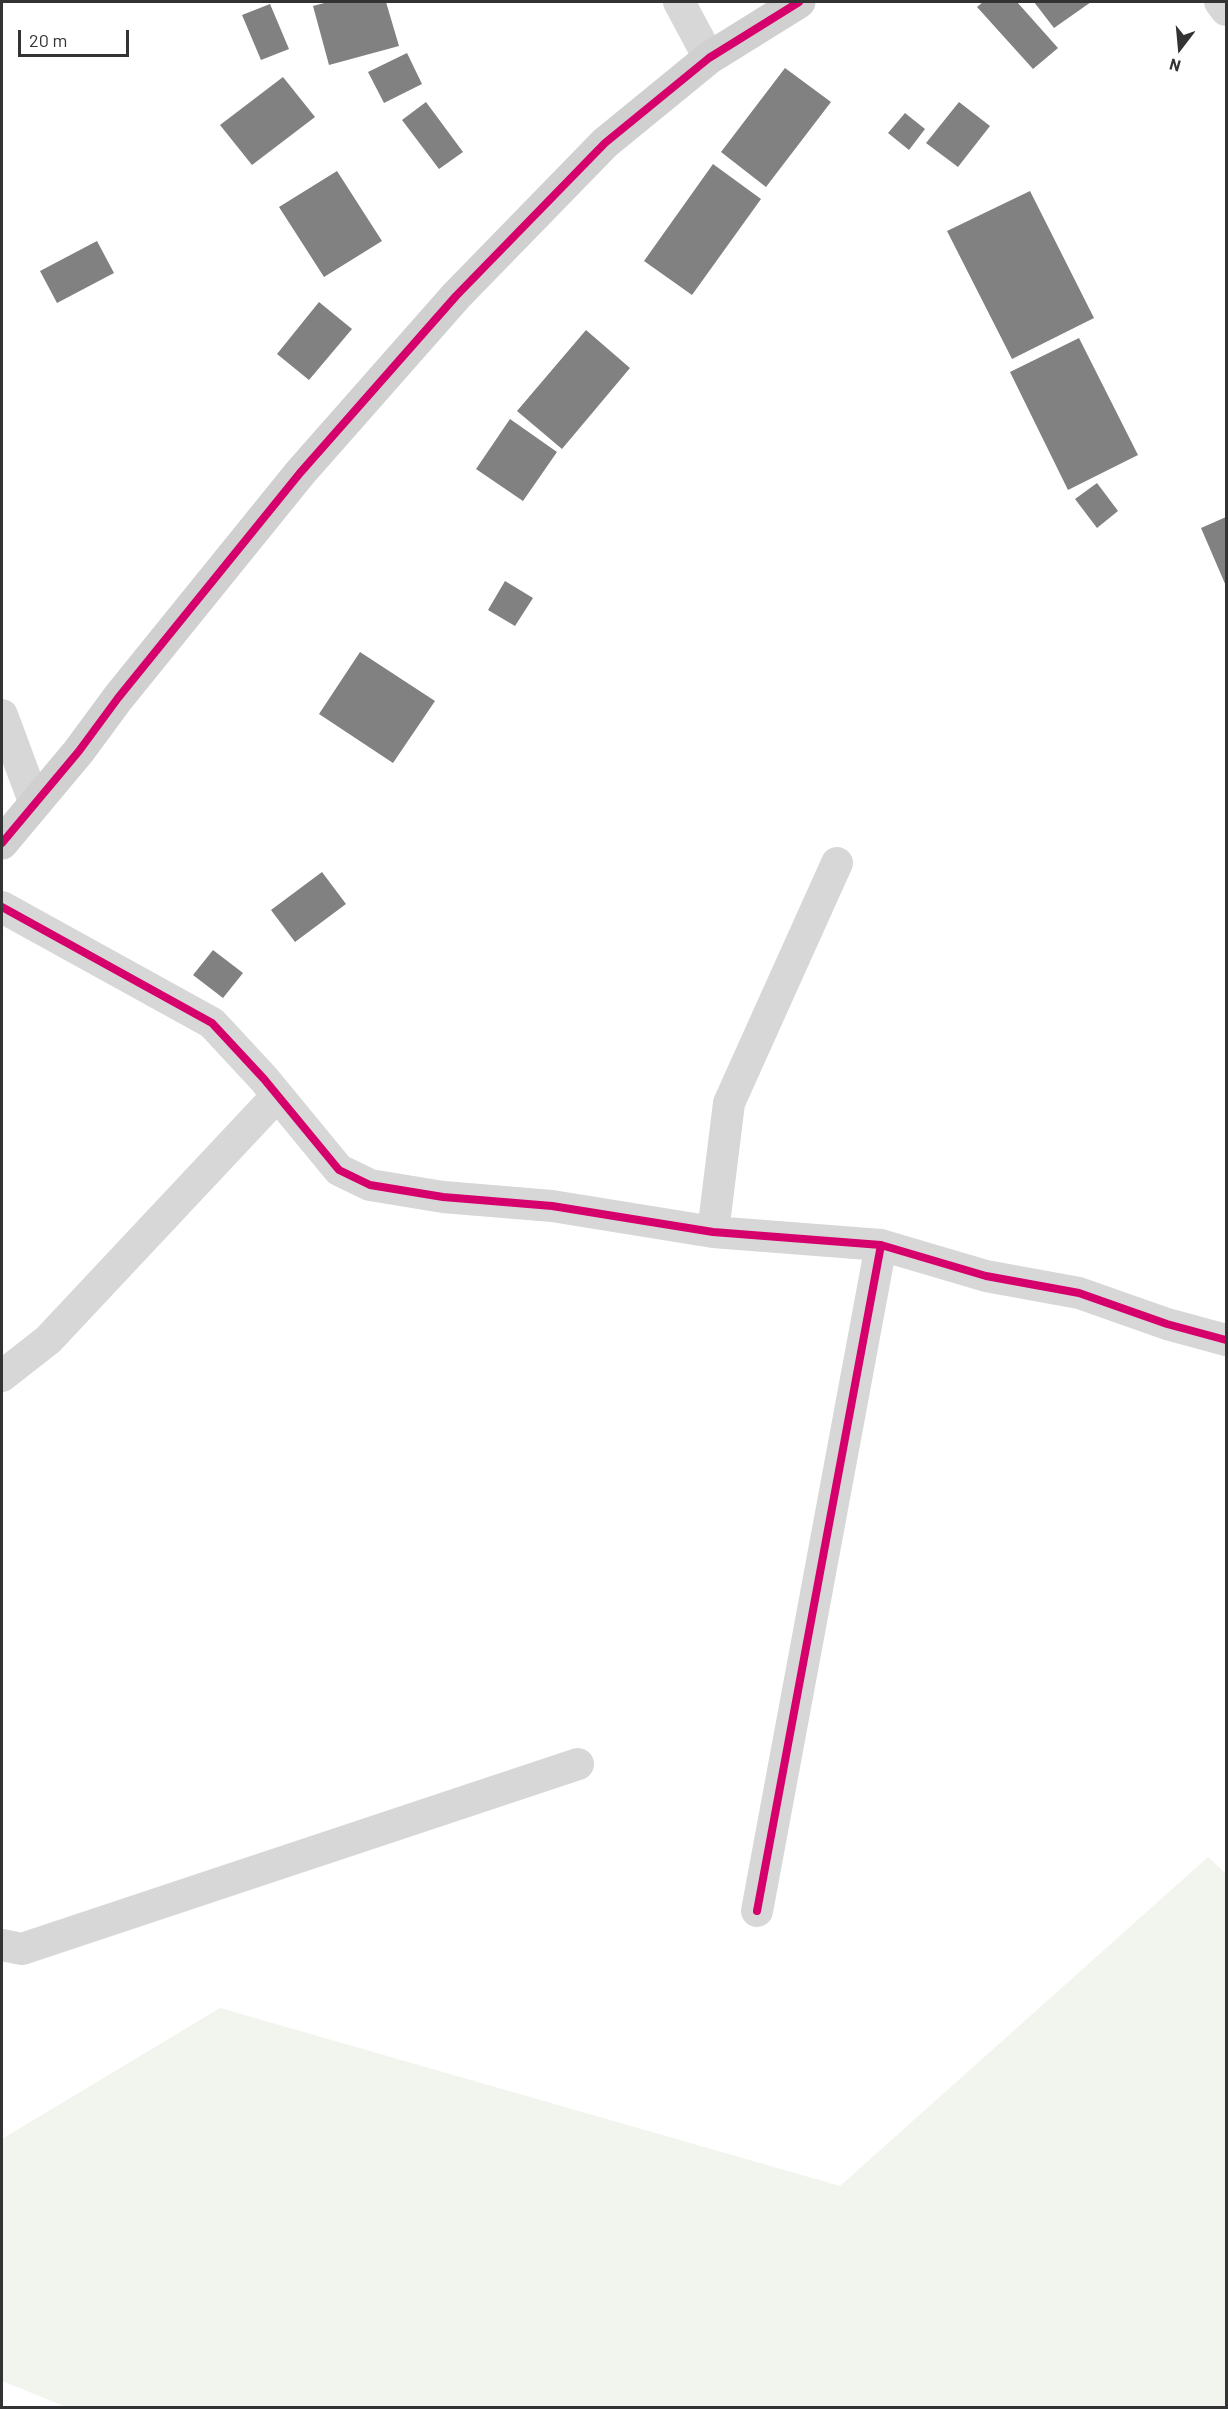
<!DOCTYPE html>
<style>
body{margin:0}
#map{position:relative;width:1228px;height:2409px;overflow:hidden;background:#fff;font-family:Barlow,sans-serif}
canvas{display:block}
.frame{position:absolute;inset:0;border:3px solid #333;pointer-events:none}
.north{position:absolute;left:1150px;top:18px;width:60px;height:60px;-webkit-text-stroke:4px #fff;paint-order:stroke;rotate:196deg;font-size:16px;font-weight:700;line-height:24px;text-align:center;color:#333}
.north::after{content:'';display:block;margin:auto;width:21px;height:27px;background:#333;clip-path:polygon(50% 0,100% 100%,50% 72%,0 100%)}
.scale{position:absolute;left:18px;top:30px;width:111px;height:27px;box-sizing:border-box;border:3px solid #333;border-top:0;padding-left:8px;font-size:18px;line-height:21px;white-space:nowrap;color:#333;-webkit-text-stroke:4px #fff;paint-order:stroke}
</style>
<div id="map">
<canvas width="1228" height="2409"></canvas>
<div class="frame"></div>
<div class="north">N</div>
<div class="scale">20 m</div>
</div>
<script>
const c = document.querySelector('canvas').getContext('2d');
c.lineJoin = 'round';
function fillPath(path, color) { c.fillStyle = color; c.fill(path, 'evenodd'); }
const shape = rows => new Path2D(rows.map(r => 'M' + r).join(''));
function strokePath(path, color, width, dash) { c.strokeStyle = color; c.lineWidth = width; c.lineCap = dash ? 'butt' : 'round'; c.setLineDash(dash || []); c.stroke(path); }
fillPath(shape([
 [1208,1857,1226,1874,1226,2407,69,2408,2,2381,2,2139,220,2008,840,2186]
]), '#f1f5ed');
fillPath(shape([
 [328,2,386,2,399,46,329,65,313,6],
 [983,2,1017,2,1058,48,1033,69,977,7],
 [1034,2,1091,2,1054,28],
 [270,4,289,49,261,60,242,15],
 [407,53,422,84,384,103,368,72],
 [785,68,831,102,766,187,721,152],
 [283,77,315,117,252,165,220,125],
 [426,102,463,152,439,169,402,120],
 [959,102,990,126,958,167,926,143],
 [905,113,925,129,909,150,888,133],
 [713,164,761,199,692,295,644,261],
 [337,171,382,241,324,277,279,207],
 [1030,191,1094,318,1012,359,947,231],
 [97,241,114,273,57,303,40,271],
 [319,302,352,329,309,380,277,354],
 [586,330,630,368,562,449,517,411],
 [1079,338,1138,455,1068,490,1010,372],
 [510,419,557,452,523,501,476,469],
 [1097,483,1118,511,1097,528,1075,499],
 [1226,517,1226,586,1201,528],
 [505,581,533,598,515,626,488,610],
 [360,652,435,701,393,763,319,714],
 [322,872,346,904,295,942,271,910],
 [213,950,243,973,223,998,193,975]
]), '#818181');
strokePath(shape([
 [679,2,709,58],
 [1220,2,1226,10],
 [2,715,35,804],
 [2,907,212,1023,264,1079,339,1170,370,1185,443,1197,552,1206,713,1232,881,1245,986,1276,1079,1293,1167,1324,1226,1340],
 [713,1232,729,1103,837,863],
 [2,1376,48,1340,276,1097],
 [757,1911,881,1245],
 [2,1945,22,1949,578,1764]
]), '#d7d7d7', 32);
strokePath(shape([
 [2,843,79,751,118,698,300,473,456,296,605,143,709,58,799,2]
]), '#d0d0d0', 33);
strokePath(shape([
 [2,843,79,751,118,698,300,473,456,296,605,143,709,58,799,2],
 [2,907,212,1023,264,1079,339,1170,370,1185,443,1197,552,1206,713,1232,881,1245,986,1276,1079,1293,1167,1324,1226,1340],
 [757,1911,881,1245]
]), '#d6006c', 8);
</script>
